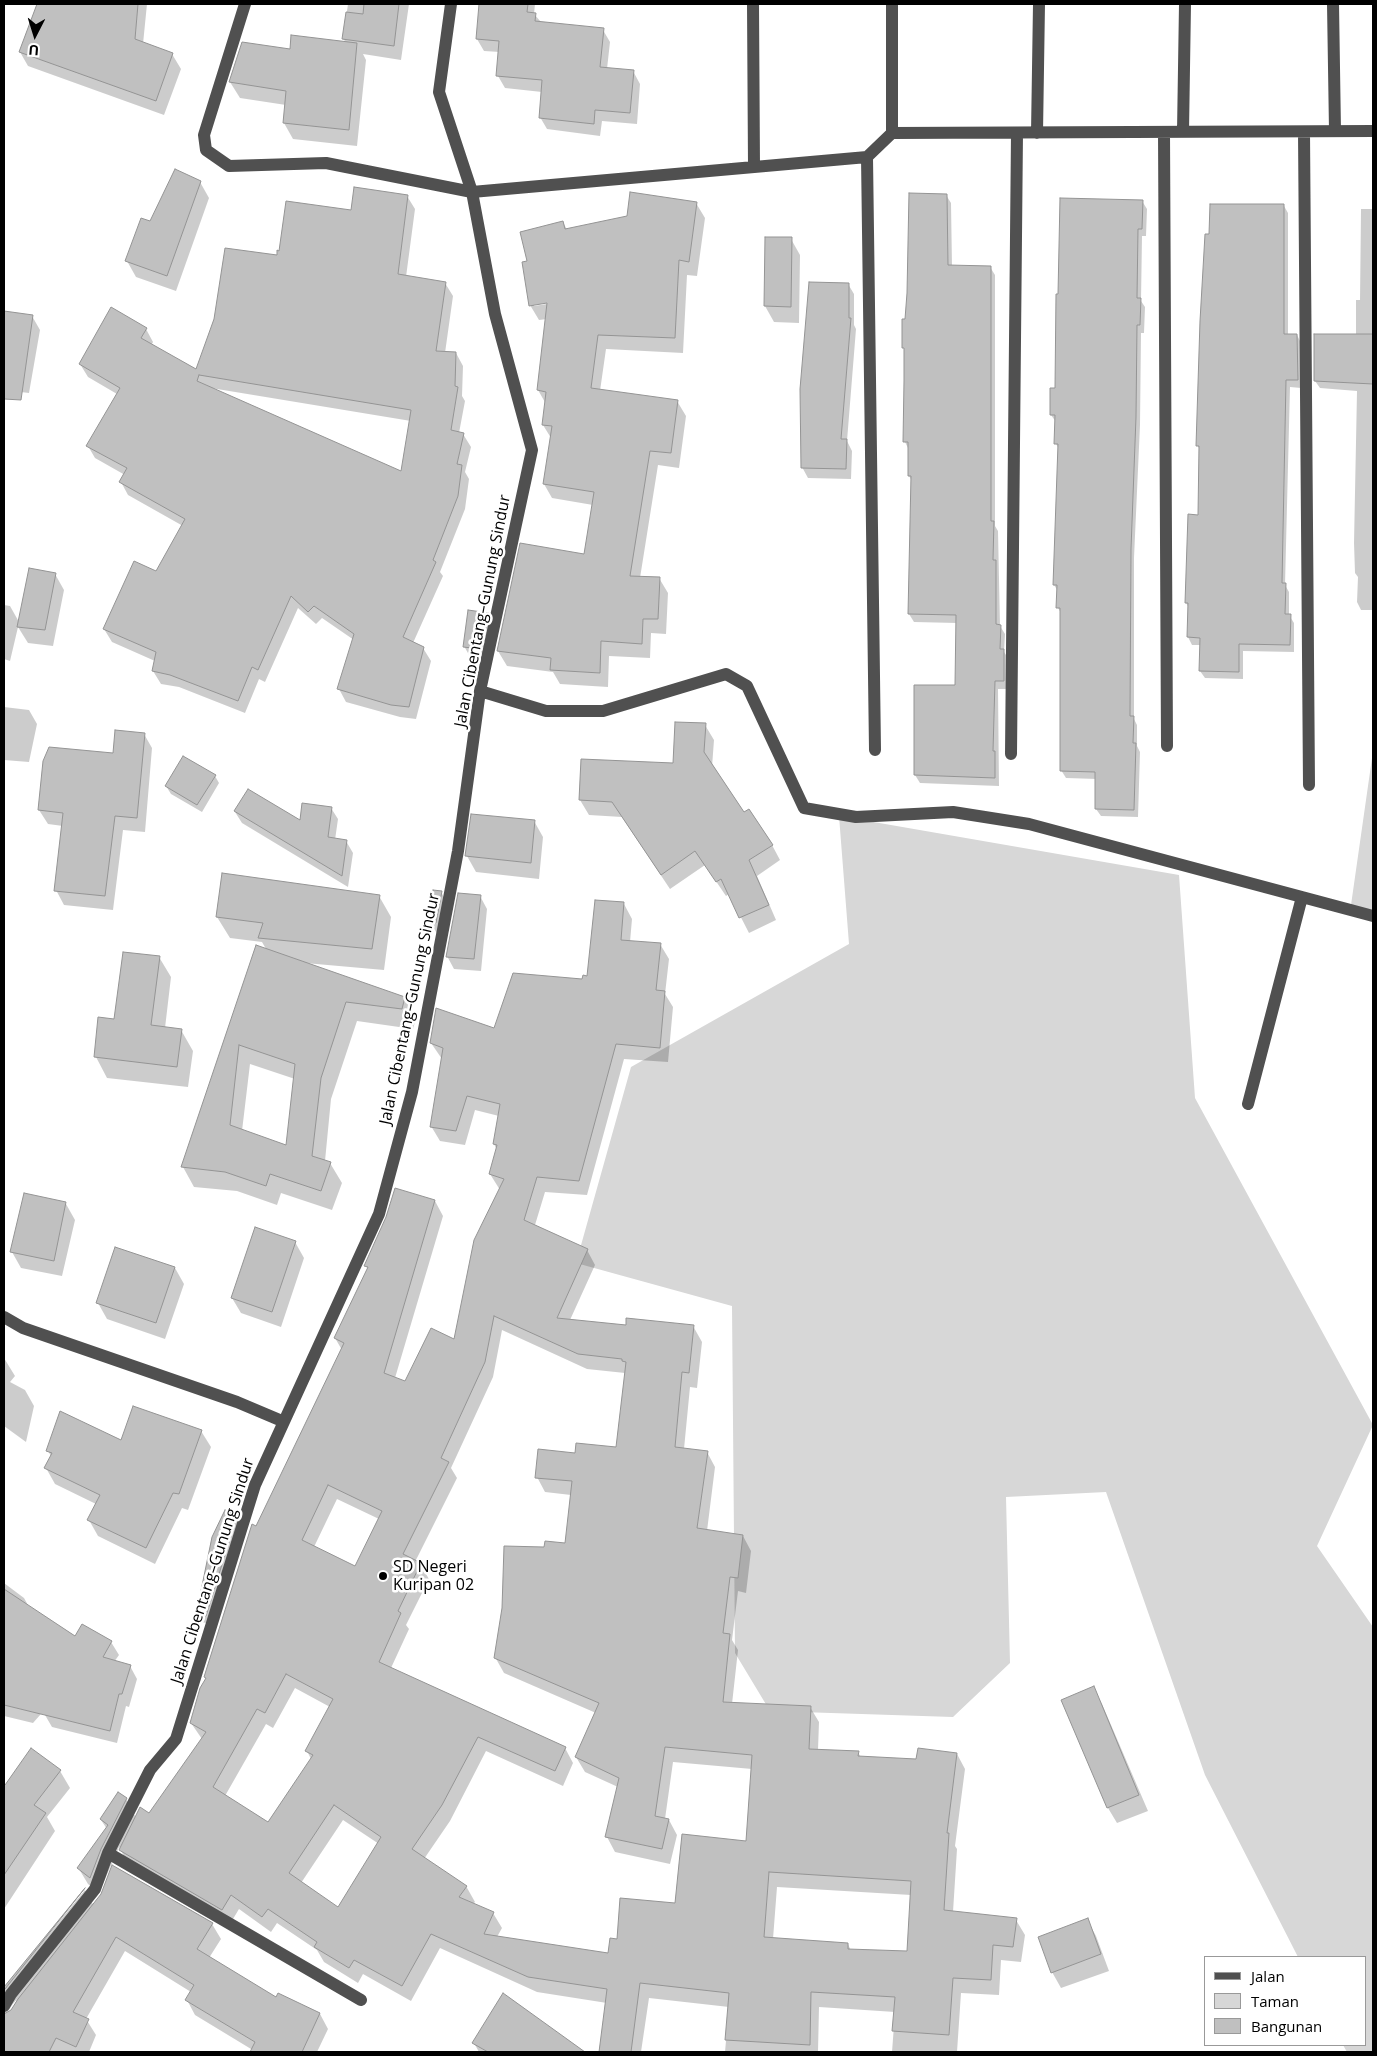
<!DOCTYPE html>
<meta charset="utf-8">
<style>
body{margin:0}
#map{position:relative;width:1377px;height:2056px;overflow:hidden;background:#fff;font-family:"Open Sans",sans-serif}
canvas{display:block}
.frame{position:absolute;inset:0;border:5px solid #000;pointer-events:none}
.legend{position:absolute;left:1204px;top:1956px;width:162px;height:90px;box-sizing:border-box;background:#fff;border:1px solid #999;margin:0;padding:6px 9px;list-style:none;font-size:15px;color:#000}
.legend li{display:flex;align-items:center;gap:10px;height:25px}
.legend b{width:25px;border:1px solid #999}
.north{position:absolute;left:10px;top:10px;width:50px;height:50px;-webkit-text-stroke:4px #fff;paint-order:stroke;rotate:185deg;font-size:14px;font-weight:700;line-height:20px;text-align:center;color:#000}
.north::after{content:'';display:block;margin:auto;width:18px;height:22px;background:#000;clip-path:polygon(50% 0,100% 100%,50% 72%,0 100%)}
</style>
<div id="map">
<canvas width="1377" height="2056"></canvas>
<div class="frame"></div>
<ul class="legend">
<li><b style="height:6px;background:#505050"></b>Jalan</li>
<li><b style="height:14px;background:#d7d7d7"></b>Taman</li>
<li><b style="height:14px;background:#c0c0c0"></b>Bangunan</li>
</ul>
<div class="north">U</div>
</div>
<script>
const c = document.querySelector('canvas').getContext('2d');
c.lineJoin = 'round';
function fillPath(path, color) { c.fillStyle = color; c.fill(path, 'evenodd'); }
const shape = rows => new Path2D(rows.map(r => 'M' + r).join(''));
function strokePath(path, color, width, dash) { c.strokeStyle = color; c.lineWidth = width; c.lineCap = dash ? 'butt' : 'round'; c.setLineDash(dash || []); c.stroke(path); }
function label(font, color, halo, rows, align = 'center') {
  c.font = font + ' "Open Sans",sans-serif'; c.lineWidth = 5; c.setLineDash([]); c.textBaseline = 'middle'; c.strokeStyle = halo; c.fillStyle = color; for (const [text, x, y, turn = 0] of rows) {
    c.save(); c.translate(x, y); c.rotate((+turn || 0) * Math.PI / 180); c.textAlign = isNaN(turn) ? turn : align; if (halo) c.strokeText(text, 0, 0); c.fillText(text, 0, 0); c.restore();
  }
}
fillPath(shape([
 [1373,751,1373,911,1351,905],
 [839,816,1179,875,1195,1098,1373,1425,1317,1546,1373,1627,1373,2052,1347,2052,1343,2045,1366,2045,1366,1957,1298,1957,1205,1775,1106,1492,1006,1497,1010,1663,953,1717,770,1711,735,1653,732,1306,576,1263,631,1067,849,944]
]), '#d7d7d7');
fillPath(shape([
 [51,4,147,4,143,44,172,54,181,69,164,115,28,66,20,52,50,10],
 [348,4,409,4,401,60,363,54,366,60,357,146,293,139,284,123,286,105,240,98,230,82,291,51,346,42,343,39],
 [480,4,535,4,534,14,541,22,603,30,610,42,607,69,633,71,640,84,637,124,602,121,600,136,547,129,540,117,542,92,505,88,498,76,500,52,484,51,477,39],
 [200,182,209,198,176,291,136,277,127,261,151,223],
 [946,195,951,203,952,267,990,267,995,275,995,526,998,531,1000,626,1005,634,1004,652,1008,658,1008,689,998,689,999,786,920,783,915,775,956,686,957,623,914,622,909,614,912,481,909,476,909,450,905,442,906,320],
 [407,196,415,209,406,277,445,283,453,296,445,353,456,353,463,366,462,396,465,401,459,433,463,434,471,447,465,472,469,479,465,509,440,572,443,576,413,643,423,648,431,661,416,719,400,717,346,702,339,689,354,640,322,618,316,624,298,608,265,682,259,679,245,713,179,687,161,684,153,671,155,661,112,642,104,629,156,573,183,526,128,495,121,482,125,475,95,458,88,446,117,394,88,377,80,364,146,329,153,342,151,346,197,371,278,257,353,212],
 [211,388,411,421,402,473],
 [1142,201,1147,209,1146,236,1142,236,1141,301,1145,307,1144,333,1141,333,1140,425,1134,558,1134,719,1137,725,1137,746,1140,752,1138,817,1101,816,1096,809,1097,779,1066,778,1061,770,1061,613,1058,608,1058,591,1054,585,1059,449,1056,444,1056,422,1051,415,1056,390],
 [696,203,705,218,697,276,687,275,683,353,606,349,600,391,677,401,686,416,679,468,658,465,640,578,659,578,668,593,666,634,651,633,650,658,609,656,608,687,560,684,553,672,507,666,498,651,585,556,593,505,552,498,544,484,551,438,543,425,546,404,538,390,547,319,539,320,530,305,528,262,563,222,567,230],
 [553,301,554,303,534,306,534,304],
 [1284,206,1288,213,1288,335,1297,335,1301,343,1301,388,1290,387,1285,585,1289,592,1289,615,1294,623,1294,652,1243,651,1243,679,1205,678,1200,671,1201,645,1192,645,1188,637,1189,608,1186,603,1199,516,1201,451,1197,445,1210,235],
 [1361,209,1373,209,1373,610,1361,610,1357,602,1358,577,1355,573,1354,543,1357,391,1320,388,1315,381,1356,335,1356,300,1360,300],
 [766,238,791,239,800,255,799,323,774,322,765,306],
 [848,284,854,294,854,325,856,329,847,441,852,451,851,479,808,478,802,467],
 [4,313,32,316,40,330,29,393,4,390],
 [55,574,64,590,53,646,28,643,18,627,10,661,4,659,4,605,10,606,19,622],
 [488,614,497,630,490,664,473,662,464,646],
 [4,707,29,710,37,724,29,762,4,760],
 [705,725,714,740,712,767,744,814,772,845,780,860,757,876,776,920,749,933,729,894,726,896,705,865,670,889,622,817,589,815,580,800,674,765],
 [144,734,152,748,145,832,123,830,113,910,64,905,56,890,63,826,48,824,39,810],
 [215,776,219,783,202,812,171,794,166,786],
 [331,808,338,819,335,840,346,841,353,853,348,887,242,823,235,812,301,822],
 [534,821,543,837,539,879,476,872,467,856],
 [441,892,450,908,440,939,431,923],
 [379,896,391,917,384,970,305,963,404,998,416,1018,413,1029,357,1021,331,1099,325,1161,330,1163,342,1183,332,1210,281,1193,277,1205,237,1191,194,1187,183,1167,266,949,262,942,230,938,217,917],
 [250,1064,295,1079,287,1147,242,1131],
 [480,896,487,909,481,971,454,969,447,956],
 [624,904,632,919,630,942,660,944,669,959,665,994,673,1007,668,1062,624,1059,587,1195,545,1192,535,1225,587,1250,595,1265,570,1320,627,1326,693,1326,702,1342,697,1388,690,1387,684,1449,707,1452,715,1467,707,1531,743,1536,751,1551,746,1593,738,1591,732,1640,738,1650,732,1704,810,1707,819,1722,818,1750,858,1752,861,1758,917,1761,957,1754,965,1769,955,1846,957,1849,953,1912,1016,1920,1025,1935,1021,1962,1001,1960,999,1995,961,1993,957,2052,892,2052,895,2012,819,2007,818,2052,725,2052,729,2007,649,1998,641,2052,600,2052,607,2003,537,1992,440,1948,411,2001,363,1974,358,1983,324,1962,317,1950,277,1923,271,1932,239,1909,230,1924,129,1865,119,1847,99,1893,88,1884,79,1869,107,1829,101,1820,126,1799,136,1818,149,1815,202,1739,191,1723,256,1528,342,1350,335,1338,368,1270,366,1266,435,1201,443,1216,395,1378,406,1383,455,1341,500,1190,490,1174,497,1150,494,1144,499,1116,475,1110,465,1145,440,1141,431,1126,442,1059,431,1043,495,1030,588,977],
 [502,1330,587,1369,625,1373,617,1449,537,1477,545,1492,571,1495,566,1545,546,1548,495,1657,504,1673,596,1713,576,1757,585,1772,618,1787,607,1837,615,1852,670,1864,677,1835,669,1820,665,1819,673,1762,752,1769,748,1842,676,1905,618,1941,609,1954,497,1937,502,1928,493,1913,473,1904,475,1902,466,1886,424,1859,450,1821,486,1751,563,1786,573,1763,565,1748,391,1668,409,1629,406,1625,429,1579,420,1564,415,1562,457,1478,451,1468,493,1377],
 [337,1499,379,1519,356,1567,314,1547],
 [295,1688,330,1707,307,1751,311,1759,268,1823,225,1796,266,1724,273,1728],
 [343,1820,379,1844,339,1909,301,1883],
 [777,1887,911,1895,908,1952,851,1951,848,1944,773,1939],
 [159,957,171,977,165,1028,181,1030,193,1051,188,1087,107,1078,96,1057,115,1020],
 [66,1204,75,1220,62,1276,21,1268,12,1252],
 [295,1242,304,1258,281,1327,241,1313,232,1298],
 [175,1268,184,1284,165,1339,107,1319,98,1303],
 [4,1358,15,1376,10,1382,25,1390,34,1406,26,1442,4,1426],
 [201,1431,211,1447,188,1510,182,1508,155,1564,98,1536,89,1520,96,1504,55,1484,46,1468,51,1456,48,1451],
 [236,1517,240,1525,210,1624,202,1622,197,1615],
 [4,1583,24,1598,29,1607,76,1638,111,1642,119,1655,114,1662,130,1666,137,1679,129,1707,126,1706,117,1743,52,1727,45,1715,48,1706,33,1723,4,1716],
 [1093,1688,1102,1704,1148,1811,1117,1823,1108,1808],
 [31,1750,60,1771,70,1788,47,1817,55,1831,4,1909,4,1795],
 [85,1890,94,1906,212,1924,221,1939,209,1958,277,1999,320,2014,328,2029,317,2052,256,2052,195,2015,187,2000,191,1992,125,1951,86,2019,96,2035,89,2052,4,2052,4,1989],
 [17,1999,12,2011,7,2013,12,2005],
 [1087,1920,1096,1936,1109,1971,1061,1988,1052,1972],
 [503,1995,583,2052,479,2052,474,2043]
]), '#0003');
const building = shape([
 [37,4,138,4,135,39,173,53,156,101,19,52,37,4],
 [364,4,399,4,394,46,342,39,346,12,363,14,364,4],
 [479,4,528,4,527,12,536,13,535,21,604,28,600,67,634,70,630,113,595,110,594,124,539,118,542,80,496,76,499,41,476,39,479,4],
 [291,35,357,43,349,130,283,123,286,91,229,82,242,42,290,49,291,35],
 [175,169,201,181,167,276,125,261,141,218,150,221,175,169],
 [354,187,408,195,398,274,446,282,436,351,456,352,455,386,458,387,451,430,464,433,457,464,462,465,458,496,433,560,436,562,403,637,424,647,409,707,391,705,337,689,354,634,314,606,308,612,291,596,258,670,252,667,238,701,170,675,152,671,156,652,103,629,134,561,156,571,185,519,119,482,127,468,86,446,120,388,79,364,111,307,147,328,141,338,196,369,214,319,225,248,277,255,277,250,279,251,286,201,351,210,354,187],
 [199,375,411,410,401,471,197,381,199,375],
 [630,192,697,202,689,262,679,260,675,338,598,335,591,388,678,400,671,453,650,451,630,576,660,577,658,619,643,619,642,644,601,641,600,673,550,670,551,658,497,651,520,543,584,554,594,492,543,484,552,426,542,425,546,392,537,390,547,303,529,306,522,262,527,261,520,232,563,221,565,229,627,216,630,192],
 [909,193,947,194,948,265,991,266,991,521,994,521,993,560,996,560,996,624,1001,625,1000,649,1004,649,1004,681,995,681,993,751,995,751,995,778,914,775,914,685,955,685,956,615,908,614,911,476,908,476,908,442,903,442,904,381,904,348,902,348,902,319,905,319,907,293,909,193],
 [1060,198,1143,200,1142,229,1138,229,1137,298,1141,298,1140,325,1137,325,1136,417,1131,549,1130,716,1134,716,1133,743,1136,743,1134,810,1095,809,1095,772,1060,771,1060,608,1056,608,1057,585,1053,585,1058,444,1054,444,1055,415,1050,415,1050,388,1055,388,1056,294,1058,294,1060,198],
 [1210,204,1284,204,1284,334,1297,334,1298,380,1286,380,1282,583,1286,583,1285,614,1291,614,1290,645,1239,644,1239,672,1199,671,1200,638,1187,637,1188,603,1185,603,1188,514,1198,515,1199,446,1196,446,1200,321,1205,234,1209,234,1210,204],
 [765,237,792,237,791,307,764,306,765,237],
 [809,282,849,283,849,318,851,318,841,439,847,439,846,469,801,468,800,389,809,282],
 [4,311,33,315,21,400,4,399,4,311],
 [1314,334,1373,334,1373,384,1314,381,1314,334],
 [29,568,56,573,45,630,17,627,29,568],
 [468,610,489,613,481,649,463,647,468,610],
 [675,722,706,723,704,752,744,812,749,809,773,845,749,860,769,905,739,918,721,879,716,882,695,851,661,875,612,802,579,800,581,759,673,763,675,722],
 [115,730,145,733,137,818,115,816,105,896,54,891,63,813,38,810,43,761,49,747,113,753,115,730],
 [183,756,216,775,197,805,165,786,183,756],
 [248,789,300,820,302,803,332,807,328,837,347,840,342,876,234,811,248,789],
 [471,814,535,820,531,863,465,856,471,814],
 [222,873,380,895,372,949,258,938,263,923,216,917,222,873],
 [433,890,442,891,436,923,430,923,433,890],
 [458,893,481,895,474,959,446,957,458,893],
 [595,900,624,902,621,940,661,943,656,990,665,991,660,1048,616,1044,579,1181,537,1177,524,1220,588,1249,557,1318,626,1325,626,1318,694,1325,689,1373,682,1372,675,1447,708,1451,697,1528,743,1535,738,1578,730,1577,723,1633,730,1634,723,1702,811,1706,809,1749,859,1751,858,1756,916,1759,918,1748,957,1753,947,1833,949,1833,944,1910,1017,1918,1013,1947,993,1945,991,1980,953,1978,949,2035,892,2031,895,1997,811,1992,810,2045,725,2040,729,1993,640,1983,631,2052,599,2052,607,1989,528,1977,431,1934,402,1986,354,1960,349,1968,314,1947,317,1942,268,1909,262,1917,231,1895,222,1910,119,1850,140,1807,149,1813,206,1732,190,1723,200,1688,206,1678,204,1677,252,1524,256,1526,344,1343,334,1338,368,1267,364,1266,386,1217,395,1188,435,1200,384,1373,405,1381,431,1328,454,1339,474,1240,504,1179,489,1174,497,1145,493,1144,500,1104,467,1096,456,1131,430,1127,443,1048,430,1043,436,1008,494,1028,513,973,582,979,583,975,587,976,595,900],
 [494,1316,578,1354,622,1359,622,1361,626,1362,616,1447,576,1443,575,1453,538,1449,535,1478,572,1481,565,1543,545,1541,544,1547,504,1546,502,1608,494,1658,599,1703,575,1757,619,1778,605,1837,662,1849,669,1819,655,1816,665,1747,752,1755,746,1841,682,1834,675,1903,620,1898,617,1939,610,1938,608,1953,484,1934,494,1912,459,1897,467,1886,412,1849,442,1805,478,1737,555,1771,566,1747,379,1662,401,1613,398,1611,421,1563,403,1554,449,1462,441,1458,485,1362,494,1316],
 [328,1485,382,1511,355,1566,302,1540,328,1485],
 [286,1674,333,1699,305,1751,313,1755,268,1822,213,1787,257,1709,265,1713,286,1674],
 [334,1805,381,1837,338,1907,289,1873,334,1805],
 [769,1872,911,1881,907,1951,848,1949,848,1943,764,1937,769,1872],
 [256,945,405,997,402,1009,346,1002,321,1078,312,1156,331,1162,321,1191,270,1174,266,1186,225,1172,181,1167,256,945],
 [239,1045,295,1064,286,1145,230,1125,239,1045],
 [123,952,160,956,151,1025,182,1029,177,1067,94,1057,98,1017,114,1019,123,952],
 [24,1193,66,1202,54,1261,10,1252,24,1193],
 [255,1227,296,1241,272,1312,231,1298,255,1227],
 [115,1247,175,1267,156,1323,96,1303,115,1247],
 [133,1406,202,1430,179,1494,173,1493,146,1548,87,1520,100,1495,44,1468,52,1453,46,1451,60,1411,121,1440,133,1406],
 [225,1510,237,1516,206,1616,196,1615,212,1537,225,1510],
 [4,1589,75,1636,82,1624,112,1641,103,1657,131,1665,122,1694,119,1694,110,1731,4,1705,4,1589],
 [1094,1686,1139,1795,1107,1808,1061,1700,1094,1686],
 [31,1748,61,1770,34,1805,46,1813,4,1875,4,1784,5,1785,31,1748],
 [118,1792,127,1798,101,1849,90,1878,77,1868,108,1825,100,1819,118,1792],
 [112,1865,213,1923,197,1949,276,1997,278,1993,320,2013,302,2052,250,2052,255,2042,185,2000,194,1985,116,1937,73,2012,89,2019,76,2047,56,2038,49,2052,4,2052,4,2014,11,2010,18,1999,101,1894,112,1865],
 [85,1888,5,1989,4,1990,4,1987,85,1888],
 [1088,1918,1101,1954,1051,1973,1038,1937,1088,1918],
 [503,1993,585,2052,488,2052,472,2043,503,1993]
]);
fillPath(building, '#c0c0c0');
strokePath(building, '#949494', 1);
strokePath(shape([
 [245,4,204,135,206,150,229,166,326,163,472,192,867,157,892,133,1373,131],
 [753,4,754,167],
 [892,4,892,133],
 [1333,4,1335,131],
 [1164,132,1167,746],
 [1183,132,1185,4],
 [1304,132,1309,785],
 [1037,133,1039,4],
 [867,157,875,750],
 [480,691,546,711,603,711,726,674,747,686,804,808,856,817,953,812,1029,824,1373,916],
 [1011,754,1017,133],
 [1248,1104,1302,897],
 [4,1317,23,1328,237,1402,282,1421],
 [108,1853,361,2000],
 [4,2006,11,1994,95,1889,108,1853,150,1770,176,1739,255,1485,379,1214,412,1092,458,851,480,691,532,450,495,314,472,192,439,92,451,4]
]), '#505050', 12);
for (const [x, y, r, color] of [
 [383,1576,5,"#000"]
]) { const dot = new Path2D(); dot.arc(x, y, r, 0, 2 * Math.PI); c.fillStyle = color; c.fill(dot); strokePath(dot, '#fff', 2); }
label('16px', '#000', '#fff', [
 ["Jalan Cibentang–Gunung Sindur",483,611,-79],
 ["Jalan Cibentang–Gunung Sindur",410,1009,-78],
 ["Jalan Cibentang–Gunung Sindur",213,1571,-72]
]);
label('16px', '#000', '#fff', [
 ["SD Negeri",393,1567],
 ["Kuripan 02",393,1585]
], 'left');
</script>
